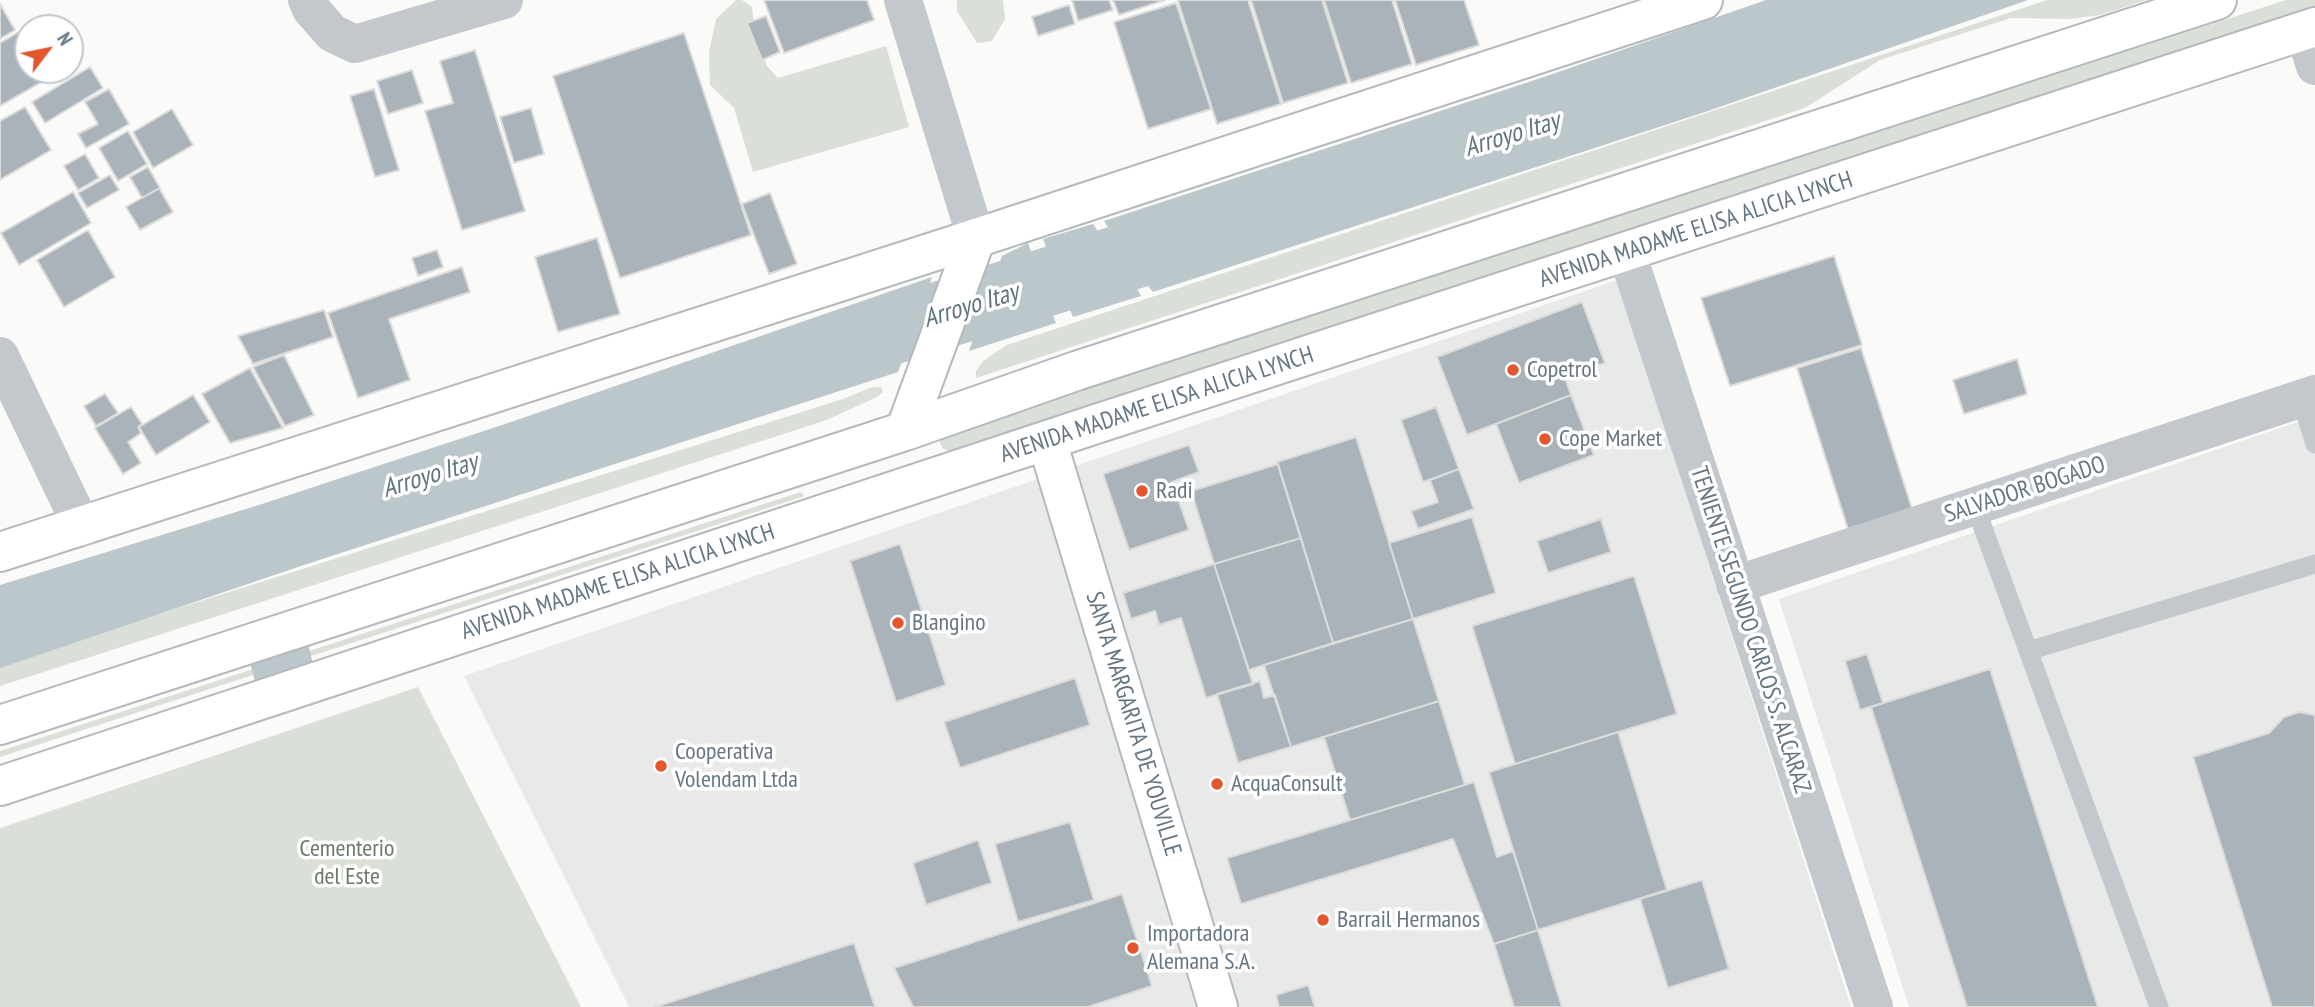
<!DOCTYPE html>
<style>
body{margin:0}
#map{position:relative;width:2315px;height:1007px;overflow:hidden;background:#fafaf8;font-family:"PT Sans Narrow",sans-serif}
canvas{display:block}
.north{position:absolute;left:14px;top:14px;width:70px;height:70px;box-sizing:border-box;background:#fff;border:2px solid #c1c8cd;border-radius:50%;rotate:58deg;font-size:19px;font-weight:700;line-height:28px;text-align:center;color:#657683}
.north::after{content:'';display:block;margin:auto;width:24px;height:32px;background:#e4572e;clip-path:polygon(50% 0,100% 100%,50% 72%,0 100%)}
</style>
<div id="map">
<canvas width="2315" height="1007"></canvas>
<div class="north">N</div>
</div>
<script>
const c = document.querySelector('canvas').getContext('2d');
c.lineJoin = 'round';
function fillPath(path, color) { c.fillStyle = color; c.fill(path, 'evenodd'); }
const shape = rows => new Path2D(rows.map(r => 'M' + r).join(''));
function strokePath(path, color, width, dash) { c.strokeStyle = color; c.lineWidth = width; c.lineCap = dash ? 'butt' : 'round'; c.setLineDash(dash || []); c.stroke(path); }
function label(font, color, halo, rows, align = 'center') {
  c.font = font + ' "PT Sans Narrow",sans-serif'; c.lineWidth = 7; c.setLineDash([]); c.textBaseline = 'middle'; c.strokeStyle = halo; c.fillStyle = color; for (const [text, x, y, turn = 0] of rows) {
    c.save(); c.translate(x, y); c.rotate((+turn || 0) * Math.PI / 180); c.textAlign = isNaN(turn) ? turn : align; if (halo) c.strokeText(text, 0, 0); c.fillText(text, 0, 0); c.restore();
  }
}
fillPath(shape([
 [1617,280,1851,1007,629,1007,464,676],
 [2315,416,2315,1007,1909,1007,1779,599]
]), '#e8e9e9');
fillPath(shape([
 [736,0,742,0,752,7,755,37,767,66,778,78,886,46,909,127,753,172,734,108,710,85,709,52,716,19],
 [957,0,1003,0,1005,19,992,41,977,43,957,11],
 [2047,0,2146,0,2101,15,2069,19,2011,18,1880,60,1805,108,976,378,976,371,983,361,1007,345],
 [2286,0,2315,0,2315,9,950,452,942,448,940,442,944,435],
 [872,387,881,387,883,392,877,397,827,420,0,686,0,664,843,399],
 [801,492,804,495,802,497,0,757,0,751],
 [418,687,581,1007,0,1007,0,828]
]), '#dadfd7');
fillPath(shape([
 [1766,0,2028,0,1705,112,1153,292,1146,283,1135,285,1141,296,1073,317,1067,302,1050,308,1056,323,969,351,1002,256,1028,243,1050,308,1067,302,1043,239,1093,224,1134,284,1145,282,1104,221,1538,79],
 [932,277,898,372,304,565,0,668,0,585,262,504,508,423],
 [308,644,313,664,255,682,250,662]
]), '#bbc7cb');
strokePath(shape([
 [827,351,1216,229]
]), '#bbc7cb', 68);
const building = shape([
 [764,0,867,0,874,20,784,53,764,0],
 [1072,0,1109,0,1113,10,1078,21,1072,0],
 [1113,0,1165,0,1119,15,1113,0],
 [1181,0,1248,0,1281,104,1217,124,1178,1,1181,0],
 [1251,0,1322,0,1348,83,1283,103,1251,0],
 [1324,0,1392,0,1412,64,1351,83,1324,0],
 [1395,0,1464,0,1479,45,1416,65,1395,0],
 [1176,3,1211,109,1148,129,1114,22,1176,3],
 [0,4,15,30,0,39,0,4],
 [1069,5,1075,24,1038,36,1032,17,1069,5],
 [766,16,780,52,762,60,747,23,766,16],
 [24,29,28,35,28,70,48,70,52,76,0,106,0,43,24,29],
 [684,33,751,235,620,278,553,76,684,33],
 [475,50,525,211,462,230,425,111,453,103,440,61,475,50],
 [90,67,103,88,45,123,32,102,90,67],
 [412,70,423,103,388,114,377,81,412,70],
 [109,89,129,124,86,148,78,134,98,124,85,102,109,89],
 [374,89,399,170,375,177,350,96,374,89],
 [25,107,51,150,0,180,0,121,25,107],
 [531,108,544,154,514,163,500,117,531,108],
 [172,109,193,145,153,168,133,132,172,109],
 [128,131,147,164,118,181,99,148,128,131],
 [85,154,99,178,78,190,64,166,85,154],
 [148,167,160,188,142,198,130,177,148,167],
 [110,175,119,190,87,208,78,193,110,175],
 [159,188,173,212,140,230,126,207,159,188],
 [73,192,91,223,19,265,1,233,73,192],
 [770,193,797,264,769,274,742,204,770,193],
 [88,230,115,277,64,307,37,260,88,230],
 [597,238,620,314,558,332,535,257,597,238],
 [437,250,443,267,418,276,412,258,437,250],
 [1834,256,1862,345,1730,386,1701,298,1834,256],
 [462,267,470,292,389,319,410,380,358,398,328,313,462,267],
 [1582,302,1605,363,1565,378,1571,395,1467,435,1437,357,1582,302],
 [324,310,333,337,253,364,238,336,324,310],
 [1861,348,1912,509,1848,529,1797,368,1861,348],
 [284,355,314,415,285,426,253,367,284,355],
 [2017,359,2027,394,1964,414,1953,380,2017,359],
 [250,368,283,428,230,443,202,394,250,368],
 [105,394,118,413,96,426,84,406,105,394],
 [193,395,210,422,156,455,139,427,193,395],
 [1571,395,1594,455,1519,483,1496,424,1571,395],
 [131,407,142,424,138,427,141,433,128,442,141,463,123,474,95,428,131,407],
 [1436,407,1459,469,1423,482,1401,420,1436,407],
 [1356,437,1413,619,1333,643,1277,462,1356,437],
 [1189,445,1199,472,1172,482,1189,530,1129,550,1103,474,1189,445],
 [1278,464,1301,538,1214,564,1191,491,1278,464],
 [1459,469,1474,509,1418,529,1411,511,1438,502,1430,480,1459,469],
 [1472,517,1496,593,1413,619,1389,543,1472,517],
 [1601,519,1611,552,1548,573,1537,541,1601,519],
 [1301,538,1333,643,1249,670,1214,564,1301,538],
 [900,544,946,685,896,702,850,561,900,544],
 [1214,564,1253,684,1206,698,1181,618,1159,625,1155,611,1131,619,1123,593,1214,564],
 [1634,576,1677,714,1515,764,1472,626,1634,576],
 [1413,619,1439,701,1291,747,1264,665,1413,619],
 [1867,654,1883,703,1860,710,1845,661,1867,654],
 [1990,669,2098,1007,1967,1007,1871,707,1990,669],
 [1075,678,1090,725,960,768,944,722,1075,678],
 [1260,681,1264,698,1275,695,1291,747,1238,763,1217,694,1260,681],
 [1439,701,1465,785,1350,820,1324,737,1439,701],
 [2299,712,2315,715,2315,1007,2272,1007,2193,757,2269,733,2284,717,2299,712],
 [1618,732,1667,890,1538,930,1489,772,1618,732],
 [1474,782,1497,857,1513,851,1538,930,1494,944,1453,839,1241,904,1227,858,1474,782],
 [1070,822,1094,900,1018,922,995,844,1070,822],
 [978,840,992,883,926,905,913,863,978,840],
 [1702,880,1729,969,1668,988,1640,899,1702,880],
 [1122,894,1152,986,1088,1007,913,1007,894,968,1122,894],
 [1538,930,1562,1007,1514,1007,1494,944,1538,930],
 [854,943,875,1007,655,1007,854,943],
 [1308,985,1315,1007,1279,1007,1276,995,1308,985]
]);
fillPath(building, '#aab3b9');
strokePath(building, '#dcdcda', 2);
const secondary = shape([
 [1047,441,1218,1007],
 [0,552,976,238,1703,0]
]);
const highway = shape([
 [905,431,976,238],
 [0,725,905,431,1076,371,2217,0],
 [0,786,1093,425,2315,27]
]);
strokePath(secondary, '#b3babf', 42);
strokePath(highway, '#b4b9bd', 42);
strokePath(shape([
 [2301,399,2315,444],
 [1975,506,2159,1007],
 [2028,651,2315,564]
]), '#c3c8cc', 19);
strokePath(shape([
 [307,0,311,9,332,33,355,44,504,0],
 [903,0,976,238],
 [2304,31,2315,66],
 [1627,253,1874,1007],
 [0,356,82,527],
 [1735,585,2315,394]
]), '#c3c8cc', 38);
strokePath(secondary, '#fff', 38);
strokePath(highway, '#fff', 38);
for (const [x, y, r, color] of [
 [1513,370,7,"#e4572e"],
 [1545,439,7,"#e4572e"],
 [1142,491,7,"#e4572e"],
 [898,623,7,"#e4572e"],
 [661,766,7,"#e4572e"],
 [1217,784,7,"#e4572e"],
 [1323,920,7,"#e4572e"],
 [1133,948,7,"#e4572e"]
]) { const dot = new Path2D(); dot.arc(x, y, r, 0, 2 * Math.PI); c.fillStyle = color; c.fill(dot); strokePath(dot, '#fff', 2.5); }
label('24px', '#657683', '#fff', [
 ["AVENIDA MADAME ELISA ALICIA LYNCH",1696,230,-18],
 ["AVENIDA MADAME ELISA ALICIA LYNCH",1157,405,-18],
 ["SALVADOR BOGADO",2025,490,-18],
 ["AVENIDA MADAME ELISA ALICIA LYNCH",618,582,-18],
 ["TENIENTE SEGUNDO CARLOS S. ALCARAZ",1750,630,72],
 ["SANTA MARGARITA DE YOUVILLE",1133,724,73]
]);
label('24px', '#657683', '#fff', [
 ["Copetrol",1527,370],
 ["Cope Market",1559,439],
 ["Radi",1156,491],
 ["Blangino",912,623],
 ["Cooperativa",675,752],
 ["Volendam Ltda",675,780],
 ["AcquaConsult",1231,784],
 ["Barrail Hermanos",1337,920],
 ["Importadora",1147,934],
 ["Alemana S.A.",1147,962]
], 'left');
label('24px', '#687a64', '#fff', [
 ["Cementerio",347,849],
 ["del Este",347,877]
]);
label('italic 26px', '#60757c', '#fff', [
 ["Arroyo Itay",1512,135,-17],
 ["Arroyo Itay",971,306,-17],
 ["Arroyo Itay",430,476,-17]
]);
</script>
